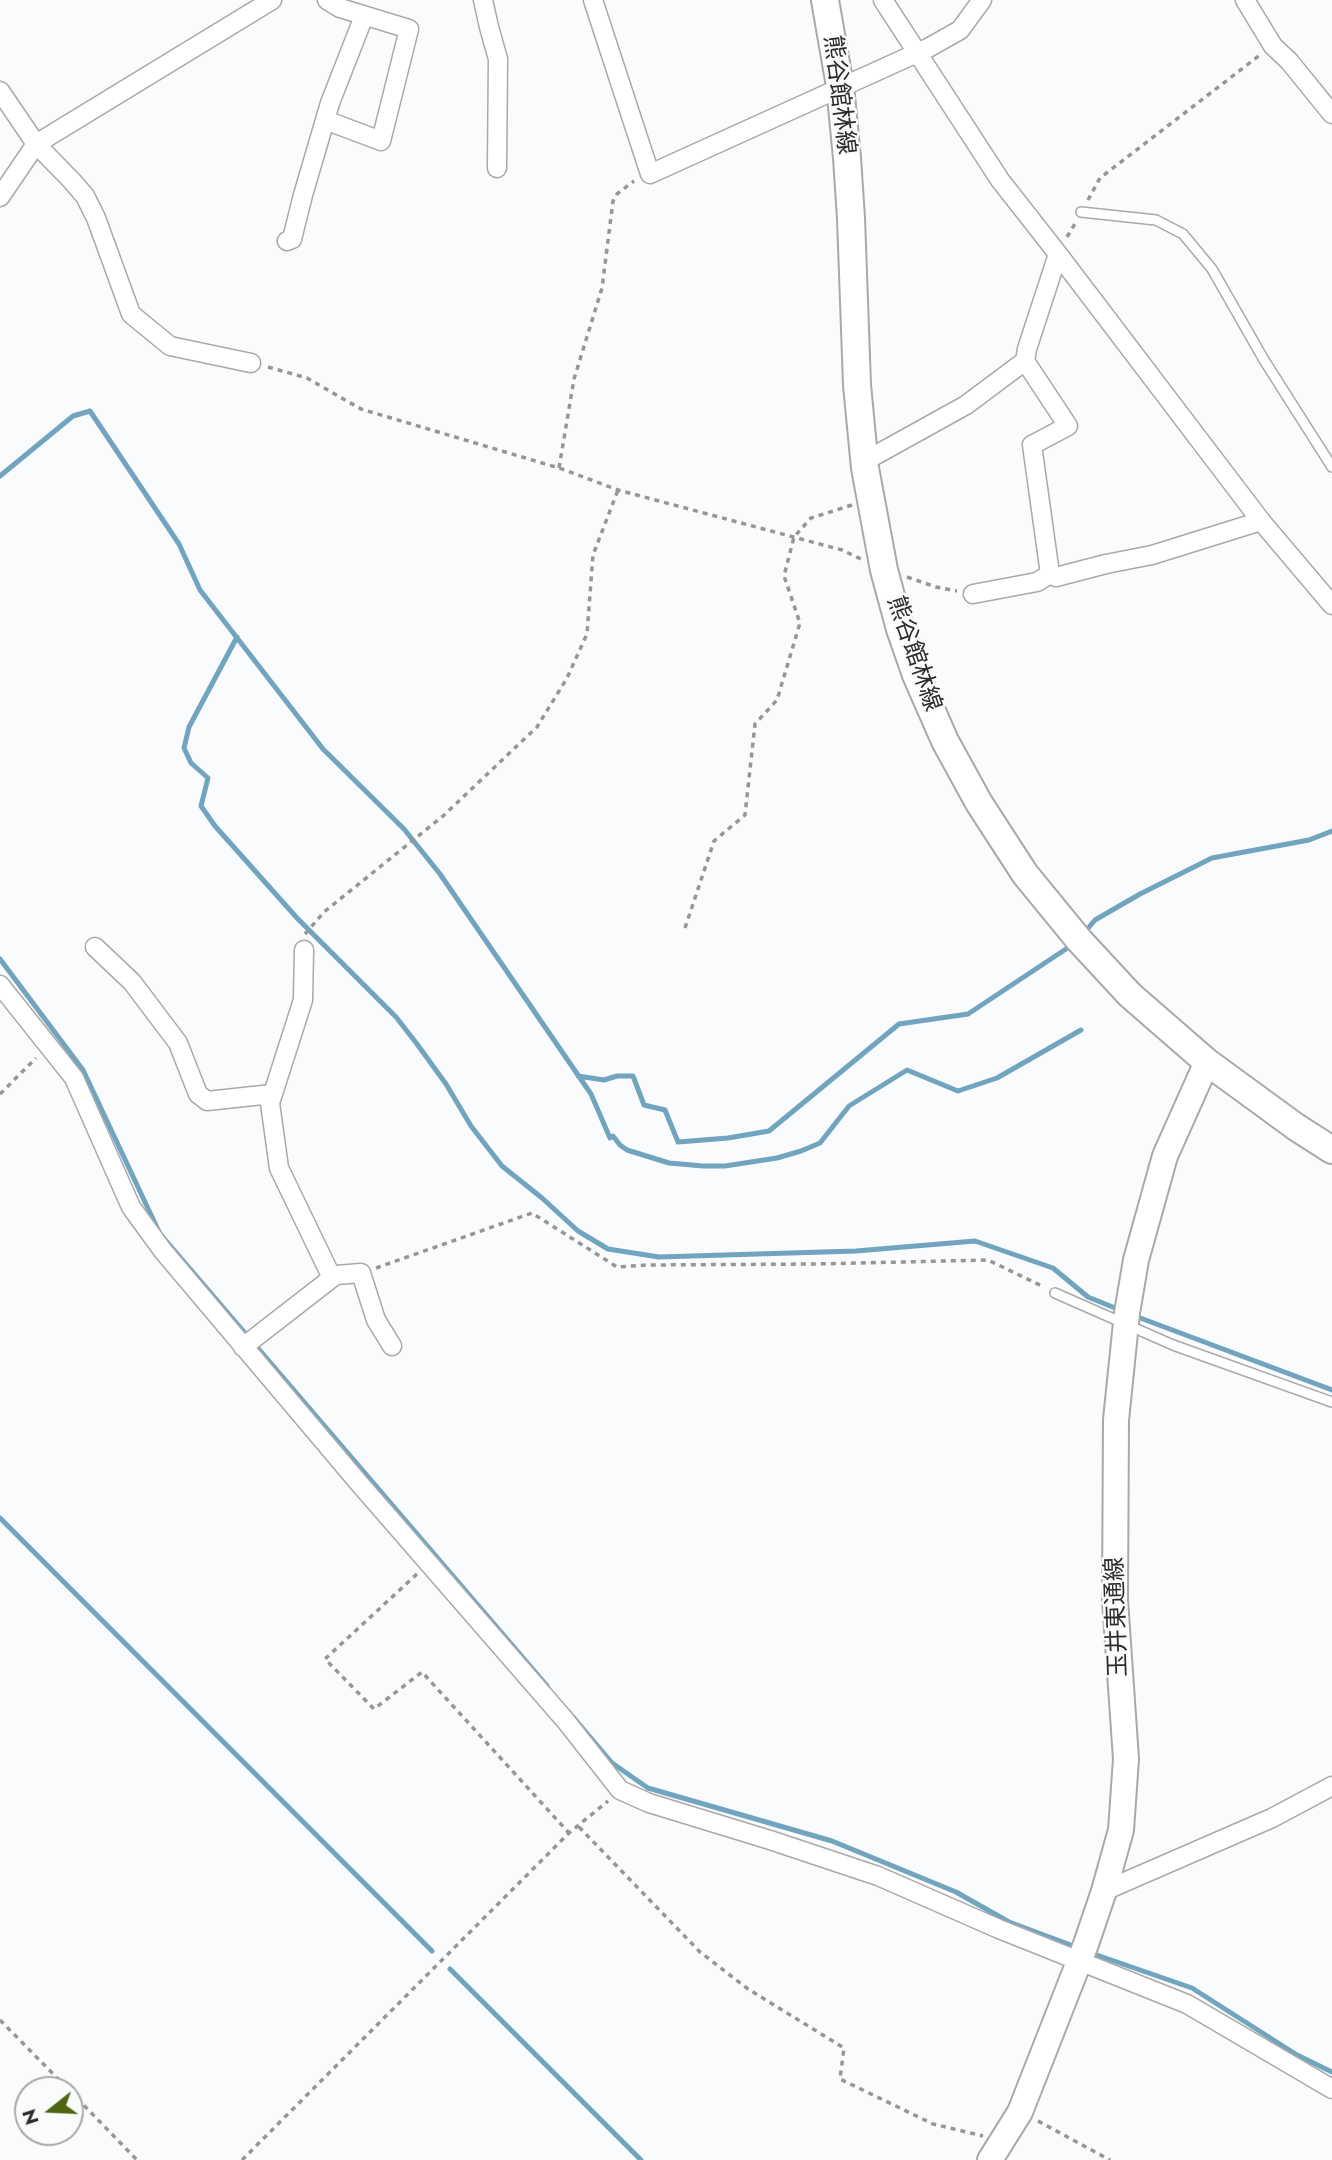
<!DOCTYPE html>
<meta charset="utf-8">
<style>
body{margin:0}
#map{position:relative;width:1332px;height:2160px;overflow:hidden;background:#fafbfc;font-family:Jost,sans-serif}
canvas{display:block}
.north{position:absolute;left:14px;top:2076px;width:70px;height:70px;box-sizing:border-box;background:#fafbfc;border:2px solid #a7a8a8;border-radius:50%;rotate:252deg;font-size:19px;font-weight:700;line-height:28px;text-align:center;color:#2a2b2b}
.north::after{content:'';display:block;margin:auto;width:24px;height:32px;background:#4e6411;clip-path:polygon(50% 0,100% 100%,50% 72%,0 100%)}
</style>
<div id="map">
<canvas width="1332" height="2160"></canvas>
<div class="north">N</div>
</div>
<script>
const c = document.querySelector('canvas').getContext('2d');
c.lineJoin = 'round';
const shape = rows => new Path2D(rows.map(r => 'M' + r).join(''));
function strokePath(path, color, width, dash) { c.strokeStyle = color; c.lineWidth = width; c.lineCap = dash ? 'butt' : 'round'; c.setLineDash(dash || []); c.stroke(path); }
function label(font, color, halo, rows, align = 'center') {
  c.font = font + ' Jost,"Noto Sans JP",sans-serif'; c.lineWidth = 5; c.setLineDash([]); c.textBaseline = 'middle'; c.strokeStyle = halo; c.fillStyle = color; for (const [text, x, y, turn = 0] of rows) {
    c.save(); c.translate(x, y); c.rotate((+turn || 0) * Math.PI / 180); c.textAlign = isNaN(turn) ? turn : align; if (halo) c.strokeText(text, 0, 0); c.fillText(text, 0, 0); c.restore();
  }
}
strokePath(shape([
 [0,476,73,416,90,411,179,544,200,590,323,749,404,829,440,874,591,1094,610,1138,613,1136,620,1145,627,1150,669,1163,703,1166,725,1166,777,1158,801,1151,820,1143,849,1106,907,1070,958,1091,997,1078,1081,1030],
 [237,637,189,727,184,748,191,763,208,778,201,806,215,826,297,918,396,1017,417,1044,446,1084,471,1126,502,1166,542,1198,578,1231,608,1249,659,1257,856,1251,975,1241,1053,1268,1088,1297,1120,1310],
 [1084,933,1095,920,1140,894,1212,858,1309,840,1332,831],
 [0,959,83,1070,160,1234,547,1686],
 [578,1076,604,1080,617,1076,633,1076,644,1105,665,1110,678,1142,728,1138,769,1131,899,1024,968,1014,1072,945],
 [1135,1316,1332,1390],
 [0,1518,432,1951],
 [574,1718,612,1763,648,1788,832,1841,956,1892,1009,1922,1076,1947],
 [1088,1952,1192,1988,1297,2055,1332,2072],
 [450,1969,641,2160]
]), '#71a4bf', 5);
const lane = shape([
 [1081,212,1156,220,1183,234,1212,269,1264,360,1332,467],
 [1055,1293,1173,1345,1332,1402]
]);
const street = shape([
 [483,0,489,27,498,59,497,168],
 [593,0,650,174,928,48,960,30,982,0],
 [883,0,1000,180,1058,254,1261,521,1332,605],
 [1245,0,1273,46,1289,61,1332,114],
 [0,91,36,144,72,181,85,196,96,218,131,314,170,346,251,363],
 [325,120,381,141,409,29,340,8,327,0],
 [0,197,36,144,272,0],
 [287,241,292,239,303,195,330,103,364,16],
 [1058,254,1027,349,1025,361,1068,426,1032,445,1050,574,1056,577,1106,564,1152,555,1261,521],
 [865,461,966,405,1025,361],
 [973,594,1037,582,1050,574],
 [95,947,132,982,178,1043,198,1094,207,1101,272,1094],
 [304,950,303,1000,270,1103,279,1168,332,1278],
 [0,985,74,1078,131,1207,163,1251,358,1482,565,1720,620,1790,649,1803,770,1840,878,1876,999,1929,1187,2004,1332,2089],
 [243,1347,332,1278,336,1275,361,1273,376,1320,392,1346],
 [1104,1891,1272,1818,1332,1786]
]);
const secondary = shape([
 [990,2160,1020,2112,1086,1944,1104,1891,1121,1830,1126,1759,1115,1600,1116,1420,1127,1313,1136,1260,1165,1156,1207,1062]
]);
const primary = shape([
 [825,0,840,86,847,158,851,218,857,385,865,468,884,570,900,629,916,675,945,741,979,803,1025,874,1079,940,1130,995,1207,1062,1296,1127,1332,1150]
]);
strokePath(lane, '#a8a9aa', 12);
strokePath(street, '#a8a9aa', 21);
strokePath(secondary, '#a8a9aa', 28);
strokePath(primary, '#a8a9aa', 30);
strokePath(shape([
 [1088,200,1100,178,1260,55],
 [1067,237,1076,222],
 [268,367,307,378,361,409,559,468,618,490,842,550,861,559],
 [559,468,574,379,602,288,613,201,617,194,634,181],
 [907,577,936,587,957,591],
 [685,928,714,841,745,815,755,724,777,700,800,623,784,576,794,537,811,518,852,505],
 [305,934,324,912,443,816,537,727,567,678,587,634,593,555,618,490],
 [0,1094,36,1058],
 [376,1268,532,1213,617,1267,647,1265,815,1264,988,1260,1044,1287],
 [417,1574,325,1659,374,1709,422,1672,569,1833],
 [579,1827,700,1952,748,1989,844,2048,840,2079,933,2124,983,2136],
 [0,2020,69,2090],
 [70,2091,137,2160],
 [1038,2121,1110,2160],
 [242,2160,569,1833,608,1801]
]), '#959696', 3.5, [5, 5]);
strokePath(lane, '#fff', 9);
strokePath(street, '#fff', 18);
strokePath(secondary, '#fff', 24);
strokePath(primary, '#fff', 26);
label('24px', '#2a2b2b', '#fafbfc', [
 ["熊谷館林線",838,95,83],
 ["熊谷館林線",913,654,71],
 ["玉井東通線",1118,1617,-92]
]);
</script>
